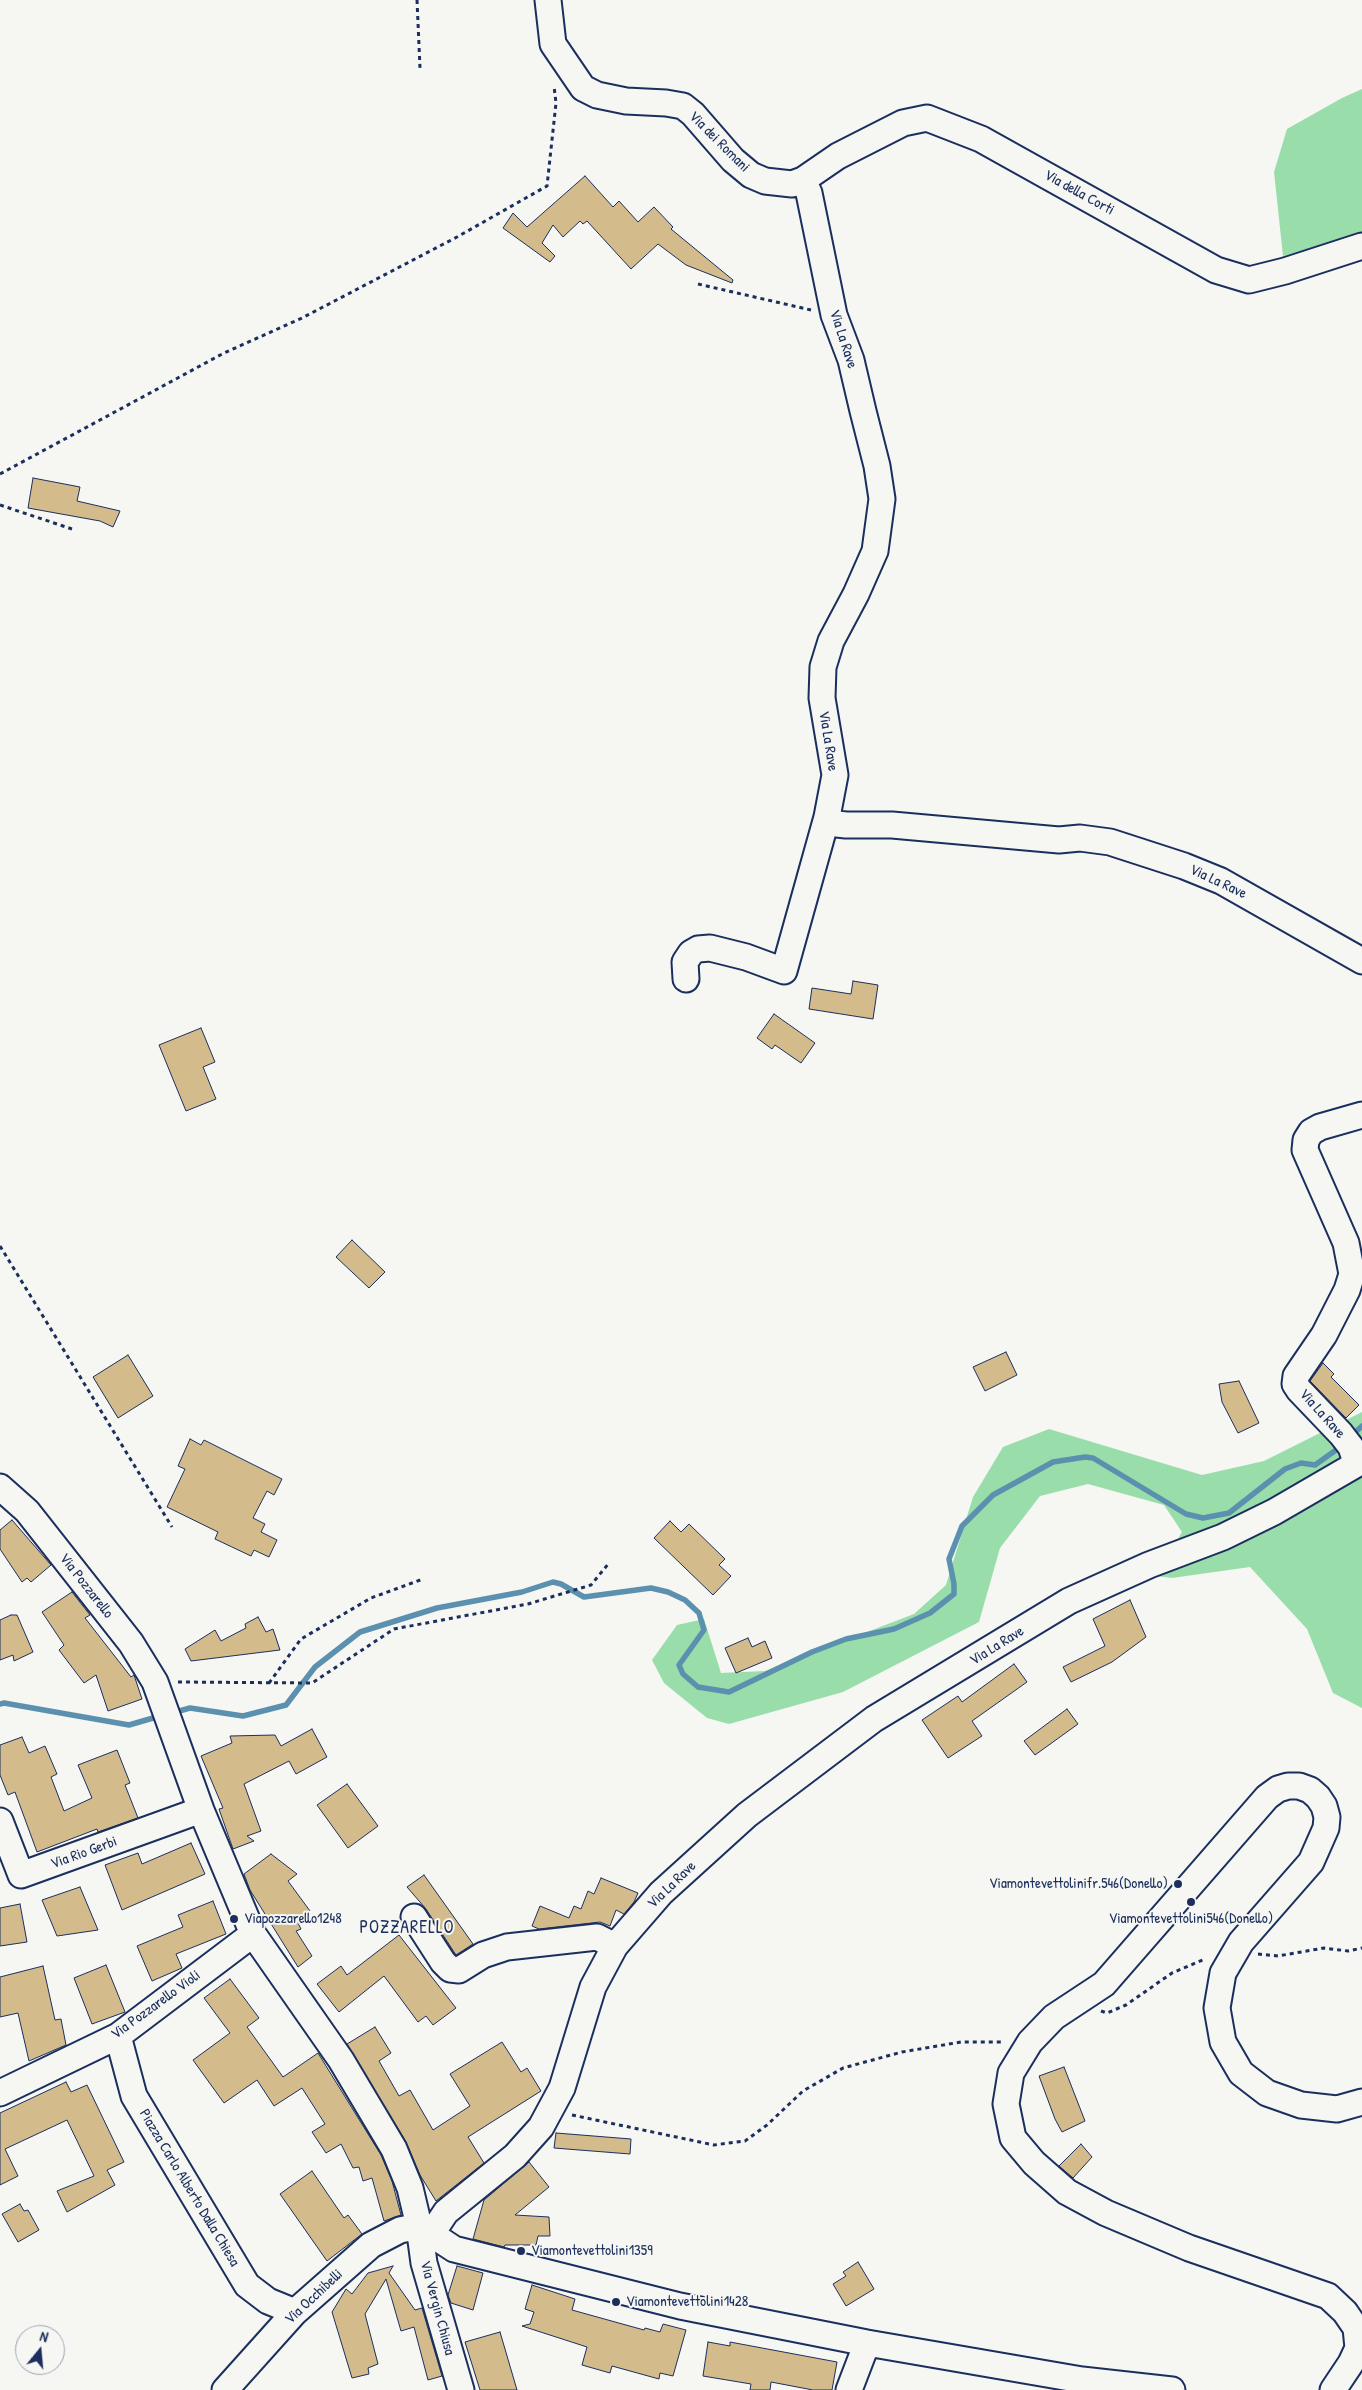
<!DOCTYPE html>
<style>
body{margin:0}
#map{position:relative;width:1362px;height:2390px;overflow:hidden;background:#f6f6f2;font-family:"Patrick Hand",sans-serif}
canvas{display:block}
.north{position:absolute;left:15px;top:2325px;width:50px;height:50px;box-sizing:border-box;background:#f6f6f2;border:1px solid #9ea6b7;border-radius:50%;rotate:17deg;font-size:14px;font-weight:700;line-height:20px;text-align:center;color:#1b2f5e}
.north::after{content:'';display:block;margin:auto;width:18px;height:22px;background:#1b2f5e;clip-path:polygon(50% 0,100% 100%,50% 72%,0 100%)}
</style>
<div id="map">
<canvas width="1362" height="2390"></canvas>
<div class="north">N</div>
</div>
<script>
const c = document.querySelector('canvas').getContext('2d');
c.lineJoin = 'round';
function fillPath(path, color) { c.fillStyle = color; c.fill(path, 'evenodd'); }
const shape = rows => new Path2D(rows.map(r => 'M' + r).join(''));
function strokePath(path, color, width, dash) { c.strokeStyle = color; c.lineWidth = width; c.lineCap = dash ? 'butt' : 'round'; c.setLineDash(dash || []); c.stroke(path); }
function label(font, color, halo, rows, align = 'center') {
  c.font = font + ' "Patrick Hand",sans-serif'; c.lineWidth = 4; c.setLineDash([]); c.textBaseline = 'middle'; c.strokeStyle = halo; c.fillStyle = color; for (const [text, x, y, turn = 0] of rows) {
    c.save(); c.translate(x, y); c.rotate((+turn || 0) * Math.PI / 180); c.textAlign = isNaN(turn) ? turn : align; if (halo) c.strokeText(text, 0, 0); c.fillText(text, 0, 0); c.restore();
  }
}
fillPath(shape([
 [1362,89,1362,234,1283,256,1274,172,1287,129,1342,98],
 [1362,1412,1362,1708,1333,1693,1307,1629,1250,1567,1172,1578,1156,1576,1182,1532,1164,1505,1088,1484,1040,1496,1000,1548,979,1622,843,1692,729,1724,707,1718,664,1683,652,1660,677,1625,704,1619,721,1673,765,1671,914,1614,946,1585,973,1497,1003,1447,1049,1429,1202,1475,1264,1461]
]), '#99deaa');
strokePath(shape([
 [1351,1436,1362,1426],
 [0,1704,4,1703,129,1725,160,1716],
 [172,1713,190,1708,243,1716,286,1705,315,1667,360,1632,437,1608,522,1592,553,1582,561,1584,584,1597,651,1588,668,1592,685,1600,699,1613,704,1630,679,1665,683,1674,698,1687,729,1692,812,1652,846,1639,894,1629,930,1613,954,1594,954,1584,949,1559,962,1526,993,1495,1053,1462,1085,1457,1093,1458,1186,1514,1203,1518,1229,1513,1285,1469,1301,1463,1315,1465,1343,1445]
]), '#5b91ae', 5.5);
const building = shape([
 [585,176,613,207,619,201,638,222,654,207,673,227,671,229,733,280,732,283,686,265,658,244,631,269,587,221,583,224,580,221,563,237,553,225,542,243,555,256,550,262,503,228,513,213,527,227,585,176],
 [33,478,80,487,77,501,120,511,113,527,100,521,28,508,33,478],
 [853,981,878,985,873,1019,809,1009,812,988,851,994,853,981],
 [774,1014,815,1043,801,1063,775,1045,772,1049,757,1038,774,1014],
 [201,1028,215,1062,203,1067,216,1099,186,1111,159,1045,201,1028],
 [352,1240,385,1272,369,1288,336,1257,352,1240],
 [1006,1352,1017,1375,985,1391,973,1367,1006,1352],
 [128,1355,153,1396,118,1418,93,1377,128,1355],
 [1323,1363,1334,1374,1331,1377,1359,1405,1346,1418,1310,1381,1323,1363],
 [1239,1381,1259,1423,1238,1433,1222,1402,1219,1384,1239,1381],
 [190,1439,201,1445,204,1440,282,1479,274,1495,267,1491,253,1518,265,1524,261,1532,277,1540,269,1557,254,1550,251,1556,215,1539,218,1532,167,1507,185,1469,178,1466,190,1439],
 [12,1520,51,1565,31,1582,27,1578,22,1582,0,1549,0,1530,12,1520],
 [670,1521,681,1532,689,1524,725,1559,719,1565,731,1576,713,1595,654,1538,670,1521],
 [72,1592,90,1615,85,1618,131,1677,134,1675,142,1699,108,1711,96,1675,84,1683,59,1650,64,1645,42,1612,72,1592],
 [1130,1600,1146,1637,1112,1662,1071,1682,1063,1667,1105,1646,1093,1619,1130,1600],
 [11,1615,17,1615,33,1652,14,1661,13,1655,0,1660,0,1620,11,1615],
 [258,1617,266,1632,273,1629,280,1650,191,1661,185,1649,215,1630,221,1641,246,1628,245,1624,258,1617],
 [748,1638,752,1647,765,1641,772,1658,736,1673,725,1648,748,1638],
 [1014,1664,1027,1682,972,1721,982,1736,948,1758,922,1720,958,1696,962,1702,1014,1664],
 [1067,1709,1078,1724,1035,1755,1024,1741,1067,1709],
 [312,1729,327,1757,296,1774,289,1761,244,1784,261,1831,247,1836,254,1841,233,1849,219,1809,223,1808,201,1756,232,1743,230,1736,275,1735,281,1746,312,1729],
 [22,1737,29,1753,45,1746,57,1774,51,1777,64,1811,92,1798,78,1765,117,1750,130,1783,125,1785,138,1818,98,1832,97,1829,37,1852,15,1792,8,1795,0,1775,0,1745,22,1737],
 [347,1784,378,1826,348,1848,317,1805,347,1784],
 [191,1843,205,1874,122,1910,105,1865,138,1853,142,1864,191,1843],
 [271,1854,297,1874,288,1881,310,1911,298,1923,301,1929,296,1931,312,1956,298,1967,250,1890,244,1874,271,1854],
 [424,1875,473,1944,456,1955,426,1909,407,1887,424,1875],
 [601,1878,638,1893,634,1902,624,1914,616,1910,610,1926,600,1922,539,1929,532,1926,540,1906,569,1918,574,1906,581,1909,588,1891,594,1894,601,1878],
 [80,1887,98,1930,57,1936,42,1900,80,1887],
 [213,1901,226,1934,176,1954,182,1968,152,1981,137,1946,183,1927,178,1915,213,1901],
 [20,1904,27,1942,0,1946,0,1908,20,1904],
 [399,1935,456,2008,433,2025,426,2016,418,2022,384,1976,339,2012,317,1984,341,1966,347,1975,399,1935],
 [106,1965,125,2012,92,2024,74,1978,106,1965],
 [43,1966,55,2020,61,2019,66,2045,29,2061,18,2013,0,2017,0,1977,43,1966],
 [230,1979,259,2018,247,2027,283,2077,318,2053,381,2155,392,2181,401,2215,384,2221,372,2178,363,2181,359,2167,353,2168,341,2144,326,2153,312,2132,325,2124,302,2088,274,2106,257,2080,224,2103,193,2060,230,2033,204,1998,230,1979],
 [375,2027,391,2053,379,2061,399,2096,410,2090,433,2130,470,2106,450,2074,502,2042,521,2072,527,2068,541,2091,468,2137,484,2163,436,2201,420,2175,406,2142,347,2044,375,2027],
 [1064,2067,1085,2121,1062,2132,1055,2119,1039,2076,1064,2067],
 [66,2082,71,2092,87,2085,124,2162,107,2170,115,2185,67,2212,57,2191,94,2176,67,2120,5,2149,18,2176,0,2185,0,2113,66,2082],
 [556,2133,631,2139,630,2154,554,2148,556,2133],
 [1081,2144,1092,2157,1073,2178,1059,2166,1081,2144],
 [529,2162,549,2187,515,2215,549,2217,550,2236,538,2236,536,2245,505,2245,504,2247,473,2239,484,2200,529,2162],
 [312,2171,344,2218,348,2215,362,2234,327,2261,280,2194,312,2171],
 [20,2204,24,2211,28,2210,39,2230,18,2242,2,2214,20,2204],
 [858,2262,874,2289,846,2306,833,2284,846,2276,843,2272,858,2262],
 [393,2266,389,2273,415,2310,422,2308,442,2376,428,2380,414,2327,401,2331,386,2279,365,2314,378,2364,368,2368,369,2374,352,2378,332,2312,346,2289,352,2294,368,2273,393,2266],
 [457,2266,483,2273,473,2310,451,2303,448,2295,457,2266],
 [532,2285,575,2299,572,2310,644,2330,645,2328,660,2332,663,2324,686,2330,673,2376,660,2373,659,2379,612,2366,610,2373,582,2365,587,2347,522,2326,530,2324,534,2312,525,2309,532,2285],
 [500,2332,517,2390,480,2390,465,2342,500,2332],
 [708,2342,730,2346,730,2342,837,2362,832,2390,813,2390,771,2382,770,2390,750,2390,751,2384,703,2376,708,2342]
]);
fillPath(building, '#d4bb8b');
strokePath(building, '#1b2f5e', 1);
const minor = shape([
 [548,0,553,44,583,88,597,95,626,101,666,103,683,106,693,114,733,160,751,175,765,181,792,184,803,180,838,156,903,123,927,118,981,139,1216,270,1249,280,1285,271,1362,246],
 [803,180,809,193,834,315,851,360,863,411,877,466,882,499,875,551,856,594,831,641,823,667,822,698,835,775,827,817,837,824,846,825,892,825,1059,840,1080,838,1110,842,1184,866,1221,881,1362,961],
 [686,979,685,962,691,953,698,949,710,948,746,957,784,971,827,817],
 [0,1487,27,1511,131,1643,155,1682,201,1810,253,1934,341,2060,394,2149,410,2188,419,2226,424,2263,461,2390],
 [0,1821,21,1875,201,1810],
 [414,1917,443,1962,450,1969,459,1970,483,1955,507,1947,597,1937,615,1946],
 [118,2036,134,2096,247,2285,268,2301,295,2312],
 [0,2093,118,2036,253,1934],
 [419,2226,454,2249,680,2306,867,2343,1082,2380,1172,2390],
 [432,2233,446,2212,515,2156,541,2127,562,2088,593,1987,615,1946,661,1893,747,1815,874,1719,1069,1601,1149,1565,1223,1537,1274,1512,1355,1465,1356,1462,1351,1447,1341,1434,1299,1390,1295,1384,1296,1376,1324,1335,1347,1290,1352,1274,1346,1243,1305,1150,1306,1140,1311,1132,1320,1127,1362,1115],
 [225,2390,295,2312,371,2245,400,2230,419,2226],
 [849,2390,867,2343],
 [1333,2390,1351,2363,1358,2348,1356,2328,1345,2312,1328,2296,1189,2248,1106,2213,1067,2192,1034,2163,1013,2138,1006,2104,1011,2073,1030,2042,1054,2017,1104,1984,1267,1797,1278,1789,1288,1786,1299,1786,1310,1790,1318,1797,1324,1806,1327,1817,1326,1828,1311,1862,1241,1942,1223,1973,1217,2008,1223,2042,1241,2073,1267,2093,1301,2105,1337,2109,1362,2102]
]);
strokePath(minor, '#1b2f5e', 29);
strokePath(shape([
 [417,0,420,68],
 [698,284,811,310],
 [0,474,224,353,302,318,457,237,547,186,556,103,554,86],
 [0,505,72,529],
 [0,1246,172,1527],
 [178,1682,312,1683,394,1629,528,1604,591,1585,609,1563],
 [269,1683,301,1639,371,1598,423,1579],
 [1258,1954,1278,1956,1324,1948,1348,1951,1362,1948],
 [1101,2011,1107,2013,1126,2005,1172,1973,1205,1959],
 [572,2115,714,2145,745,2141,767,2125,803,2091,843,2068,902,2052,961,2042,1004,2042]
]), '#1b2f5e', 3, [4, 4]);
strokePath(minor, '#f6f6f2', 25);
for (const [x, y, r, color] of [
 [1178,1884,5,"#1b2f5e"],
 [1191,1902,5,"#1b2f5e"],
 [234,1919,5,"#1b2f5e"],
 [521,2251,5,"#1b2f5e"],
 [616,2302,5,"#1b2f5e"]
]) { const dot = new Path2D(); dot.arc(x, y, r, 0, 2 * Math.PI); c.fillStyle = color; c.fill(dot); strokePath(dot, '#f6f6f2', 2); }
label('15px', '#1b2f5e', '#f6f6f2', [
 ["Via dei Romani",719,142,45],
 ["Via della Corti",1079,193,29],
 ["Via La Rave",843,339,72],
 ["Via La Rave",828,741,81],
 ["Via La Rave",1218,882,25],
 ["Via La Rave",1322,1414,48],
 ["Via Pozzarello",86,1586,52],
 ["Via La Rave",997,1646,-32],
 ["Via Rio Gerbi",84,1853,-20],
 ["Via La Rave",672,1885,-44],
 ["Via Pozzarello Violi",156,2005,-36],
 ["Piazza Carlo Alberto Dalla Chiesa",189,2188,59],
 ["Via Occhibelli",314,2297,-43],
 ["Via Vergin Chiusa",437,2308,75]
]);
label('15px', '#1b2f5e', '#f6f6f2', [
 ["Viamontevettolinifr.546(Donello)",1168,1884,"right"],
 ["Viapozzarello1248",244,1919],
 ["Viamontevettolini546(Donello)",1191,1919,"center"],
 ["Viamontevettolini1359",531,2251],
 ["Viamontevettolini1428",626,2302]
], 'left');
c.letterSpacing = '1px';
label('18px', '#1b2f5e', '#f6f6f2', [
 ["POZZARELLO",407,1928]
]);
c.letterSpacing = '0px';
</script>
